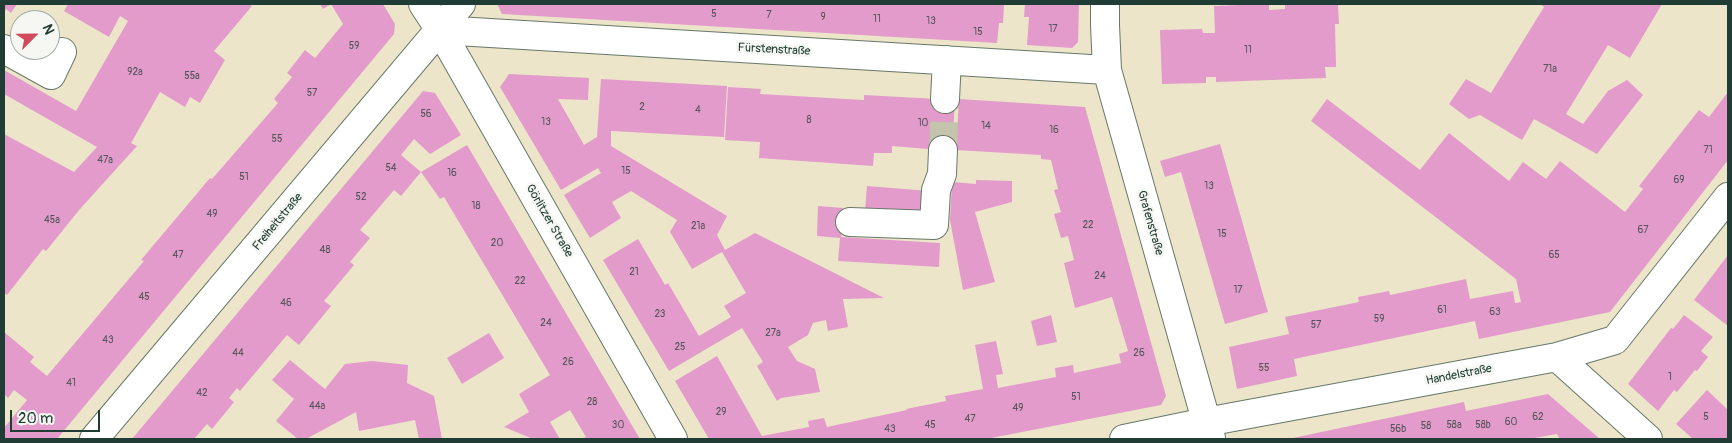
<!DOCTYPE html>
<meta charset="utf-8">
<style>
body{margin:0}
#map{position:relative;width:1732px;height:443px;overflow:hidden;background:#ede5c9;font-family:Pangolin,sans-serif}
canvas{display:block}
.frame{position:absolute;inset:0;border:5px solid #1f3d34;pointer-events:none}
.north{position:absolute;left:10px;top:10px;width:50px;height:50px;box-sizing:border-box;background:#f6f6f2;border:1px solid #a0aca6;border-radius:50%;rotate:67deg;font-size:14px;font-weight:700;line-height:20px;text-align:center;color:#1f3d34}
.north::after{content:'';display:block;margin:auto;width:18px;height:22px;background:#d1495b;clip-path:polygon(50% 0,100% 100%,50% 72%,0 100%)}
.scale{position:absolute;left:10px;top:410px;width:90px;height:22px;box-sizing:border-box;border:2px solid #1f3d34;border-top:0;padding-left:6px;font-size:15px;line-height:18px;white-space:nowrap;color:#1f3d34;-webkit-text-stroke:4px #f6f6f2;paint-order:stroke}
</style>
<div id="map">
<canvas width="1732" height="443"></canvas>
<div class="frame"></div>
<div class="north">N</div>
<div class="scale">20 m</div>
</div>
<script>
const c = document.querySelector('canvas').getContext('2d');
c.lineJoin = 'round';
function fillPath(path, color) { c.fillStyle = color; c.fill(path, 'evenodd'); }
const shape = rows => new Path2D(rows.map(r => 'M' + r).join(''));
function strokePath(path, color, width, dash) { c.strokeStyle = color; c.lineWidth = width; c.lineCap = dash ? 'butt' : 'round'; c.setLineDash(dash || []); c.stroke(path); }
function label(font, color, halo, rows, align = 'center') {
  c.font = font + ' Pangolin,sans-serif'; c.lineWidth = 5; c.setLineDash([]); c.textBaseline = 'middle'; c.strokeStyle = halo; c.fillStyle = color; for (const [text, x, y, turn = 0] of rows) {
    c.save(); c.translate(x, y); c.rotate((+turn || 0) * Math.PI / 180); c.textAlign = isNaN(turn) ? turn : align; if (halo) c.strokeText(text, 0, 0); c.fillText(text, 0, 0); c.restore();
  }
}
fillPath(shape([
 [4,4,17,4,11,13,6,9,4,13],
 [68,4,248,4,252,6,214,51,225,60,200,103,190,97,185,107,160,92,131,143,137,146,80,209,46,251,43,249,7,295,4,292,4,134,74,172,97,147,4,94,4,70,76,111,128,21,120,16,109,37,64,11],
 [320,4,383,4,395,24,394,34,57,439,4,439,4,428,27,400,14,390,8,398,4,394,4,332,34,357,30,362,47,376,144,261,141,260,210,178,212,179,278,103,274,99,292,77,287,73,305,50,315,58,343,24,331,4,323,9],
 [497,4,1004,4,1003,23,999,23,997,43,502,14],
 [1025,4,1079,4,1078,42,1072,48,1027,45,1029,17,1024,17],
 [1269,4,1269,10,1285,9,1285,4,1338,4,1339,24,1335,24,1336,67,1325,67,1326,78,1216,82,1216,77,1206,77,1206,83,1162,84,1160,30,1202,29,1203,33,1215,33,1214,6],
 [1540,4,1662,4,1630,58,1608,45,1566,114,1583,124,1608,91,1627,80,1643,95,1597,154,1534,119,1522,140,1480,115,1469,119,1449,104,1466,79,1491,93,1544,7],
 [509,74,589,78,588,100,558,99,584,145,597,137,601,79,727,86,724,137,611,131,611,146,727,216,717,235,725,250,755,233,884,298,843,299,848,327,828,331,826,320,813,323,808,335,788,347,797,361,815,369,820,392,781,398,777,401,757,366,763,362,742,328,669,371,603,260,638,239,665,285,668,283,699,336,731,317,724,306,746,293,722,252,692,269,670,232,677,220,631,191,612,202,621,218,590,238,564,195,601,173,598,168,561,190,500,87],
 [728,87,761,89,760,94,864,100,864,95,955,100,952,151,892,146,892,153,874,153,873,166,759,158,760,142,725,140],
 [423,91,435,93,461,135,430,154,414,139,401,155,421,172,467,145,640,439,581,439,586,437,570,410,550,422,560,439,533,439,504,427,529,412,519,394,550,375,444,197,440,199,421,172,401,196,394,190,360,230,370,238,350,262,354,265,324,301,331,306,299,345,287,335,240,391,237,388,229,398,234,402,212,429,207,424,194,439,132,439],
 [1728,92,1728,160,1610,312,1479,339,1475,321,1294,359,1297,376,1237,389,1229,347,1289,334,1285,317,1359,302,1358,297,1389,291,1390,295,1466,279,1470,299,1513,291,1515,303,1521,302,1516,279,1311,121,1327,99,1420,170,1449,133,1509,181,1523,162,1546,179,1560,161,1625,212,1643,189,1639,186,1699,110,1709,117],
 [959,99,1085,107,1166,396,1161,405,986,439,709,439,675,381,717,356,762,436,809,427,808,421,824,418,827,427,907,410,906,409,946,401,945,396,983,389,975,345,996,341,1003,374,996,375,998,388,1056,377,1055,368,1073,365,1074,373,1121,363,1119,354,1128,351,1112,297,1075,308,1064,263,1074,260,1068,236,1061,238,1054,214,1061,212,1054,190,1058,189,1051,160,1041,159,1041,155,956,150],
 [1220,144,1268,312,1225,324,1181,172,1165,177,1160,161],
 [976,180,1012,181,1012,202,975,212,995,282,963,290,950,220,952,182,976,184],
 [867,186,929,191,928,215,865,211],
 [818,206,843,208,841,237,940,243,939,267,838,261,840,238,817,236],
 [1728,255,1728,326,1694,300],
 [1051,315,1057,342,1037,346,1031,321],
 [1684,315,1713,337,1701,351,1708,357,1697,371,1695,370,1677,392,1674,390,1658,411,1628,384,1671,328,1673,329],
 [489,333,504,358,462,384,447,358],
 [290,360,325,389,345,364,372,361,408,365,407,383,434,396,442,439,419,439,415,420,359,431,356,412,306,439,298,439,276,421,294,399,272,380],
 [1707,390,1728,410,1728,439,1693,439,1676,424],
 [1548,394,1600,439,1560,439,1557,434,1529,439,1288,439,1464,402,1466,411]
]), '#e29bcb');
strokePath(shape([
 [943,150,945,99]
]), '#c4c3ab', 28, [28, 14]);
const minor = shape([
 [423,4,440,30,673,439],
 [1105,4,1105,25,1107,70,1211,438],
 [440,30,1107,70],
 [4,49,51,75,62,52],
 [945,99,947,60],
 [850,222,934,225,936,190,942,174,943,150],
 [1557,357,1648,439],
 [94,439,461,4],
 [1124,439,1206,422,1557,357,1615,340,1728,197]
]);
strokePath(minor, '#677868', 30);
strokePath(minor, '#fff', 28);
label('10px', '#50545a', null, [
 ["5",714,14],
 ["7",769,15],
 ["9",823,17],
 ["11",877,19],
 ["13",931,21],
 ["17",1053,29],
 ["15",978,32],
 ["59",354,46],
 ["11",1248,50],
 ["71a",1550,69],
 ["92a",135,72],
 ["55a",192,76],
 ["57",312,93],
 ["2",642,107],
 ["4",698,110],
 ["56",426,114],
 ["8",809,120],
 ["13",546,122],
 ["10",923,123],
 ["14",986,126],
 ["16",1054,130],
 ["55",277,139],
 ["71",1708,150],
 ["47a",105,160],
 ["54",391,168],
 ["15",626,171],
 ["16",452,173],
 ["51",244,177],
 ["69",1679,180],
 ["13",1209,186],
 ["52",361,197],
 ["18",476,206],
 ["49",212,214],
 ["45a",52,220],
 ["22",1088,225],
 ["21a",698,226],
 ["67",1643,230],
 ["15",1222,234],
 ["20",497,243],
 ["48",325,250],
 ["47",178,255],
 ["65",1554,255],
 ["21",634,272],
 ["24",1100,276],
 ["22",520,281],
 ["17",1238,290],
 ["45",144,297],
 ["46",286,303],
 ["61",1442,310],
 ["63",1495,312],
 ["23",660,314],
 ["59",1379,319],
 ["24",546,323],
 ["57",1316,325],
 ["27a",773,333],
 ["43",108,340],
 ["25",680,347],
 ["44",238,353],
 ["26",1139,353],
 ["26",568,362],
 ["55",1264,368],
 ["1",1670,377],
 ["41",71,383],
 ["42",202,393],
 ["51",1076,397],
 ["28",592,402],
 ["44a",317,406],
 ["49",1018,408],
 ["29",721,412],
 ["62",1538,417],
 ["5",1706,417],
 ["47",970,419],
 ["60",1511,422],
 ["30",618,425],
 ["45",930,425],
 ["58a",1454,425],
 ["58b",1483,425],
 ["58",1426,426],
 ["43",890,429],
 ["56b",1398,429]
]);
label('12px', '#1f3d34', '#f6f6f2', [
 ["Fürstenstraße",774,50,3],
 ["Görlitzer Straße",549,221,60],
 ["Freiheitstraße",278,222,-50],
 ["Grafenstraße",1150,223,74],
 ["Handelstraße",1459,375,-11]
]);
</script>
